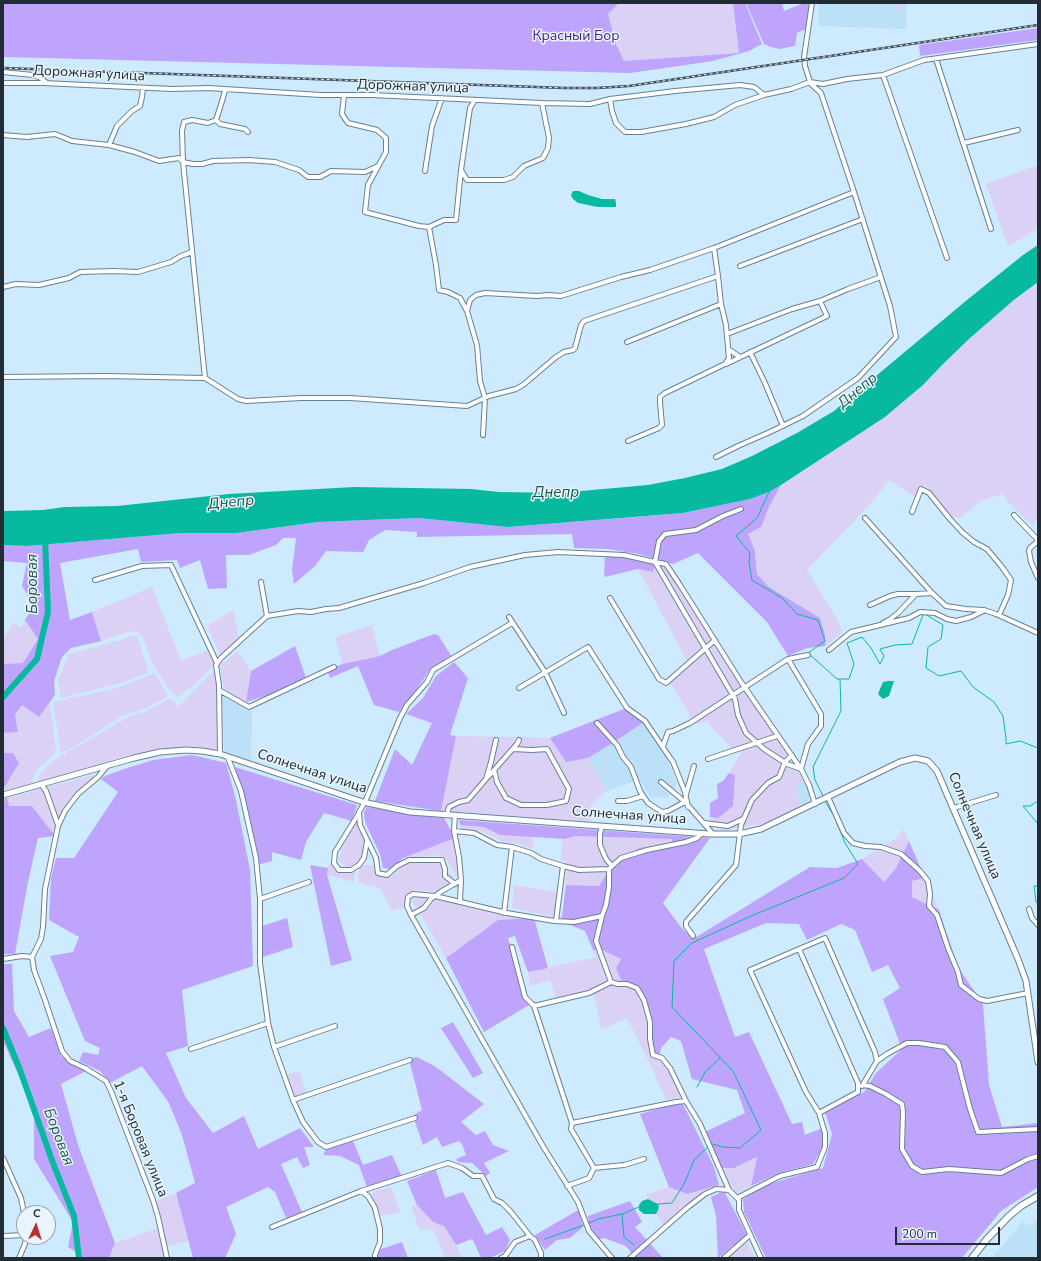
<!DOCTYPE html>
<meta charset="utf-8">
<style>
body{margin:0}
#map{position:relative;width:1041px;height:1261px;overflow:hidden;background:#cdeafe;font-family:"Nunito Sans",sans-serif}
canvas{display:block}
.frame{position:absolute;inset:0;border:4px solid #212c34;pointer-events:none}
.north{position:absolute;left:16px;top:1205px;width:40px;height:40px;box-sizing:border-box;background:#e9f5fd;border:1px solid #99a5ad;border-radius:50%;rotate:4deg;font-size:11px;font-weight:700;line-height:16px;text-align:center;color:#212c34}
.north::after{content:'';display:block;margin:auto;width:14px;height:18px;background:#bd2e2b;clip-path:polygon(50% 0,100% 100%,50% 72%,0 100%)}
.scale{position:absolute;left:895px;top:1227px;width:105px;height:18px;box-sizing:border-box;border:2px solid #212c34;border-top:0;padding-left:5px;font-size:12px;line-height:14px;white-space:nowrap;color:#212c34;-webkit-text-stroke:3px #e9f5fd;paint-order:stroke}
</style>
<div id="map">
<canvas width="1041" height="1261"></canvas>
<div class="frame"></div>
<div class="north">С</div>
<div class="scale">200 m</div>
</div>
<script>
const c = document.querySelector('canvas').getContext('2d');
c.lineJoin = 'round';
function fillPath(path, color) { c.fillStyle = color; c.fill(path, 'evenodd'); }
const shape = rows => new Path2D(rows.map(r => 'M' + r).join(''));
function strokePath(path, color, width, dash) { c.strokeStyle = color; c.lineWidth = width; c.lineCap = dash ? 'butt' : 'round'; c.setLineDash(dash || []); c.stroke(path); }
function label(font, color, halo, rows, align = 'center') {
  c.font = font + ' "Nunito Sans",sans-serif'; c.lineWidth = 3; c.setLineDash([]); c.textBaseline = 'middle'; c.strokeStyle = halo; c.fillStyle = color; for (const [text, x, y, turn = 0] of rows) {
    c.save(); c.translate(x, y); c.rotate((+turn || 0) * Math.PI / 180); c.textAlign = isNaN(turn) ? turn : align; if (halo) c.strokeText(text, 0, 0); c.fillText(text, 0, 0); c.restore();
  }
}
fillPath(shape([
 [819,3,907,3,906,29,818,26],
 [225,696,252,712,251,761,224,752,222,699],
 [644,722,663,746,665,755,677,784,667,799,663,797,651,798,639,780,606,791,588,758,616,741],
 [804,781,809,786,809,803,802,807,795,790],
 [1038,1219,1038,1258,992,1258,1023,1221,1029,1226]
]), '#bbe0f8');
fillPath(shape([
 [619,3,733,3,739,53,624,61,616,44,608,14],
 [897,3,904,3,904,11,897,11],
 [1038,165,1038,229,1008,246,986,184],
 [1038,282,1038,519,1032,525,1008,502,1003,494,981,501,960,518,952,516,925,485,916,498,890,480,860,515,807,570,839,622,842,633,825,646,825,635,798,604,769,587,757,574,755,551,748,534,761,527,769,507,781,485,885,417,923,385,942,365,970,338,1015,299],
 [655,563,667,564,715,643,804,781,795,791,802,807,764,824,724,830,712,823,710,817,718,818,735,775,729,773,743,750,732,749,707,721,695,724,668,679,688,663,638,569,653,572],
 [152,587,181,661,211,649,217,662,193,686,178,697,168,689,151,660,142,635,135,631,124,633,101,641,92,612],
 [233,610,238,635,244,635,222,657,207,626],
 [25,620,38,639,23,663,3,664,3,640,13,623,21,628],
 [372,625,380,656,343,664,335,637],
 [137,636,149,673,117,684,61,698,58,680,69,654,121,640,126,637],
 [237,651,251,671,246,702,224,688,220,666],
 [155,673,168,696,144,709,122,716,70,749,61,753,53,702,117,688],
 [215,673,218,690,219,751,196,747,162,750,117,758,83,770,39,782,39,776,50,763,65,754,130,716,145,712,168,699,174,701,178,707,210,674],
 [50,703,56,752,39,767,33,776,32,785,4,790,19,763,13,754,3,753,3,733,18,732,15,715,22,705,39,717],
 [456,736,550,738,566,762,588,758,606,791,591,805,591,821,441,811],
 [93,775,94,778,72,798,59,820,55,836,32,806,9,806,7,798],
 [361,810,360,821,369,838,367,856,358,865,347,867,339,860,342,848],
 [460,825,484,827,500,835,533,837,533,849,518,844,503,842,484,832,461,829],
 [904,829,909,841,896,868,884,882,862,859,895,839],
 [575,836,672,839,672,844,614,861,599,886,566,885,567,862,561,861,562,838],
 [455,838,463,865,461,877,458,879,447,860,440,855,403,858],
 [407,861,444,862,449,873,453,876,454,882,438,892,414,890,407,898,406,906,392,911,380,888,358,882,359,869,364,865,377,865,379,875,391,877],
 [330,863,346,871,355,870,354,882,327,875,328,868],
 [925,878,939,910,912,897,912,881],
 [514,885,561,893,558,918,512,908],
 [415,895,434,896,422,909,414,905,412,899],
 [440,896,534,918,498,920,446,958,421,915],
 [600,949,621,959,621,980,634,984,639,988,660,1055,683,1096,666,1100,654,1072,627,1018,601,1030,593,989,556,999,550,980,530,986,528,972,596,957,593,950],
 [299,1071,307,1094,292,1097,284,1075],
 [757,1157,751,1186,736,1194,721,1168,734,1168],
 [391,1187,400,1212,381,1216,372,1194,376,1191],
 [669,1187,687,1194,710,1187,691,1202,665,1226,656,1214,659,1208,655,1202,648,1199,647,1194],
 [176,1193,189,1241,164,1247,167,1258,109,1258,115,1243,158,1228,152,1203],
 [417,1205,433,1222,444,1226,456,1245,462,1258,445,1258,433,1229,427,1231,426,1228,420,1231,411,1207],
 [747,1242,755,1258,728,1258]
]), '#dbd1f5');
fillPath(shape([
 [3,3,619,3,608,14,616,44,624,61,739,53,733,3,745,3,762,44,749,51,713,61,630,73,3,57],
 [746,3,782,3,784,11,804,3,810,3,806,29,797,33,795,46,779,49,771,47,764,44],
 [1038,28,1038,40,920,56,919,45],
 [781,485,769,507,761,527,748,534,755,551,757,574,769,587,820,618,825,635,825,646,807,648,788,656,767,622,698,553,673,564,639,554,608,549,574,548,572,534,417,537,417,532,385,530,369,540,363,552,326,551,315,566,294,584,292,570,296,538,283,538,276,545,249,555,226,555,227,588,208,589,200,560,180,568,177,560,141,562,138,549,60,563,70,620,92,612,101,641,71,648,62,657,54,681,55,695,39,717,22,705,15,715,18,732,3,733,3,664,23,663,38,639,25,620,34,605,22,586,27,563,3,561,3,545,27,546,181,533,236,533,318,522,366,520,419,518,508,527,636,517,683,513,750,499,769,492],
 [605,555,642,560,655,563,653,572,638,569,605,577,604,572],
 [434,634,438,635,452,657,429,671,410,699,399,712,374,705,358,666,330,678,327,670,343,664,380,656,392,650],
 [295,646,306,678,279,692,246,702,251,671],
 [454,662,468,678,450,735,456,736,441,811,375,801,395,749,412,765,432,723,406,714,423,698,436,676],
 [624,709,644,722,616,741,588,758,566,762,550,738],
 [3,753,13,753,19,763,3,790],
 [192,755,226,763,236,800,250,870,253,966,182,990,188,1046,166,1053,186,1098,213,1133,244,1116,258,1149,300,1128,314,1147,304,1147,310,1165,303,1168,297,1157,281,1164,302,1212,286,1218,275,1192,268,1187,226,1207,236,1234,225,1258,193,1258,176,1193,195,1183,182,1135,169,1103,142,1066,110,1083,100,1071,79,1061,83,1052,98,1055,100,1048,85,1041,50,956,73,952,79,937,49,920,51,878,56,858,74,858,118,792,101,779,105,776,124,769,153,760],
 [235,767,357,805,352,821,324,813,306,842,301,860,272,852,272,861,257,865],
 [729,773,735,775,733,806,718,818,710,817,710,803,718,798,717,784,723,781],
 [7,798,9,806,32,806,55,836,38,838,28,882,15,954,3,954,3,799],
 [367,807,444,818,455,838,403,858,390,869,383,868,380,854,365,822,364,812],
 [459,820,710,838,663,903,680,926,693,939,810,867,837,868,862,859,884,882,896,868,909,841,925,878,912,881,912,897,939,910,958,967,983,1004,989,1085,1002,1127,1038,1123,1038,1187,1001,1211,962,1258,766,1258,744,1212,743,1199,766,1185,823,1168,832,1134,825,1112,864,1092,876,1073,902,1049,883,999,900,988,888,965,872,972,855,930,841,924,807,940,799,924,766,923,704,949,735,1037,749,1032,792,1124,802,1122,805,1135,822,1128,825,1132,822,1148,813,1164,779,1173,751,1186,757,1157,734,1168,721,1168,705,1132,745,1113,737,1090,692,1079,681,1041,671,1037,661,1048,660,1055,654,1055,650,1040,650,1022,639,988,634,984,621,980,616,968,621,959,600,949,593,950,585,931,560,921,562,916,566,885,599,886,614,861,639,848,672,844,672,839,575,836,565,839,500,835,484,827,460,825],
 [310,865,328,868,327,875,352,960,331,966],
 [287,918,293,947,260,958,259,927],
 [534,918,548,968,528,972,515,936,508,938,529,1005,484,1032,446,958,498,920],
 [3,964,12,964,14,1011,29,1037,51,1028,61,1056,77,1066,88,1070,61,1084,78,1145,115,1243,109,1258,79,1258,78,1253,68,1247,73,1222,34,1159,34,1109,3,1041],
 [453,1022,483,1073,473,1078,441,1028],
 [417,1057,436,1067,484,1104,461,1122,476,1135,485,1131,493,1145,509,1151,484,1163,490,1173,486,1176,472,1163,458,1162,456,1159,466,1155,462,1144,459,1141,442,1147,437,1137,423,1145,414,1119,415,1114,422,1110,409,1059],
 [683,1104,714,1167,719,1185,687,1194,669,1187,640,1114,671,1105],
 [353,1141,363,1165,392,1155,403,1179,368,1190,359,1165,340,1156,323,1155,326,1149],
 [436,1170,445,1198,463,1192,486,1235,502,1227,510,1240,505,1251,490,1258,481,1258,474,1242,472,1239,456,1245,444,1226,433,1222,417,1205,407,1181],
 [724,1191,747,1235,718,1258,716,1216,711,1197],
 [630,1201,642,1222,635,1227,663,1258,635,1258,626,1246,604,1238,599,1239,589,1225,588,1216],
 [580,1209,583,1227,570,1238,557,1240,545,1250,535,1235],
 [402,1242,408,1258,375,1258,381,1249]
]), '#bfa4fe');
fillPath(shape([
 [573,191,579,191,588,195,602,199,615,199,616,203,616,207,598,207,578,203,573,199,571,195],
 [1038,245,1038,282,1015,299,970,338,942,365,923,385,885,417,781,485,769,492,750,499,683,513,508,527,419,518,366,520,318,522,236,533,181,533,27,546,3,545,3,511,43,510,65,507,117,506,229,494,354,487,471,489,499,492,559,493,648,485,685,478,722,469,752,456,797,433,834,411,967,300,1023,255],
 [888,681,894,681,889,696,883,699,878,694,883,682],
 [648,1199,658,1204,659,1208,656,1214,644,1214,639,1210,639,1205,642,1201]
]), '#06b99f');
strokePath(shape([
 [769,492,757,518,736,536,750,553,749,562,752,580,782,598,797,614,818,620,825,641,808,653,837,679,849,679,854,664,847,643,862,637,871,648,880,664,884,656,880,649,895,645,912,644,923,615],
 [925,614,943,625,941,639,928,647,926,668,939,676,961,671,973,687,994,702,1003,716,1006,738,1006,744,1020,741,1038,748],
 [823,796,815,780,813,767,841,711,840,679],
 [1038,801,1030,806,1023,806,1038,824],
 [1038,886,1034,886,1036,902,1038,903],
 [697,1087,705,1072,720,1058],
 [710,1145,712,1144,723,1147,740,1148,761,1130,733,1071,672,1007,674,961,692,943,751,916,844,878,858,864,845,843,835,818,825,801],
 [658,1204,672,1203,684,1184,694,1160,708,1147],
 [587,1224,598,1219,622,1214],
 [545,1239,584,1225],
 [634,1245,624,1237,622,1214,639,1207]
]), '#06b99f', 1);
strokePath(shape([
 [3,697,37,659,48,612,45,538],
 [3,1028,20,1070,53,1163,74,1216,79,1258]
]), '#06b99f', 6);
const minor = shape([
 [936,59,991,229],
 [3,72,33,75,39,77,47,83],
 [883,75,947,258],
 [810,82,805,66,804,57,812,3],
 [3,83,43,83,172,89,208,88,321,95,372,95,542,103,590,104,610,99,675,91,740,85,754,87,764,95,791,89,810,82,823,84,847,79,883,75,924,60,1038,44],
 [344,95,342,114,348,123,377,130,386,138,386,152,368,185,365,212,419,226,429,227,436,265,439,290,448,292,460,298,467,311],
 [610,99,612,111,616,123,625,132,641,132,686,124,714,117,735,105,764,95],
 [216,120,220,124,245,129,248,132],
 [3,135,27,137,55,134,72,141,109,145,135,152,159,161,179,158,183,162,193,164,202,164,213,161,249,160,275,162,299,170,308,177,320,177,331,171,365,172,378,166],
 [964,143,1018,130],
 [109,145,117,126,132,111,140,106,142,97,143,88],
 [461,170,467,180,504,180,513,177,524,166,543,158,548,148,549,138,542,103],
 [425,171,432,126,442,98],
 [429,227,444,220,456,220,461,170,470,108,475,100],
 [740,266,863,219],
 [3,287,16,284,39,285,69,278,80,272,114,271,138,272,171,262,181,256,192,252],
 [727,334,792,309,820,301],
 [627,342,721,304],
 [728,349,740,357],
 [750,352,765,383,783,426],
 [726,364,827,316,820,301,848,289,881,277],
 [3,377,106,376,205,378,183,162,182,131,184,122,192,120,208,123,216,120,223,98,225,90],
 [205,378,238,399,246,401,301,398,350,398,467,406,489,396,516,389,523,385,556,357,564,352,573,350,575,348,581,325,584,321,718,276,714,248,854,192,821,93,810,83],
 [483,435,485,398,480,381,477,345,467,311,470,300,476,295,485,293,537,296,548,295,561,296,621,277,650,270,714,248],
 [628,441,659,428,662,425,660,402,660,397,665,393,725,364,729,358,726,325,721,304,718,276],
 [716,457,738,446,770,432,803,416,858,378,896,337,890,306,854,192],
 [741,509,723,516,696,530,665,534,659,541,655,562,666,564,680,585,741,682,801,769,808,744,821,726,821,714,788,659],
 [912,512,921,489,929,493,950,519,963,533,974,542,987,549,1002,567,1011,580,1008,595,999,615],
 [1014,515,1037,539,1037,542,1030,548,1029,551,1031,562,1038,578],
 [865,518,932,593,946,606,966,609,984,610,996,614,1038,633],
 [95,580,142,566,171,565,217,663],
 [261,582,267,616],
 [610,598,659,679,666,683,715,640],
 [870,605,890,596,898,594,915,594],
 [509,617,545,672,564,713],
 [883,623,889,620,898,613,916,594,932,593],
 [829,650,851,632,909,618,920,612,935,613,947,619,956,621,971,617,983,611],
 [519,688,588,647,627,708,645,721,666,752,673,762,685,792,688,807],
 [219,690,249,707,334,667],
 [597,723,617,745,623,757,631,767,640,791,648,803,662,812,668,811,685,802],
 [663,746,668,732,673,731,690,723,788,659,808,655],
 [220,754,219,685,216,665,221,658,267,616,298,611,311,612,326,609,339,608,424,583,470,567,525,555,558,552,624,555,655,562,735,699,738,715,746,733,764,749,787,764,801,769,809,785,815,804],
 [708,759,777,736],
 [107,766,98,777,78,794,65,811,58,826,45,889,43,927,41,939,32,957,34,970,45,1000,62,1051,70,1061,85,1068,106,1081,111,1091,153,1200,158,1217,167,1258],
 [494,770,497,782,506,798,521,805,547,805,566,801,569,789,547,749,532,750,513,749],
 [488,777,517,744,519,740],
 [661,782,685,802,713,834],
 [41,784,46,791,58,825],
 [686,794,694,766],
 [828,797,844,833,853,843,865,846,881,847,901,854,920,871,928,881,930,894,929,906,937,915,948,948,958,972,961,985,979,999,987,1001,1028,993],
 [618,801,627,801,643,796],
 [954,808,996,795],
 [359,813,335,852,334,863,339,870,351,870,359,865,364,858,367,841],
 [447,814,449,807,459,802,468,800,486,779,491,762,496,740],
 [455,815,454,831,459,857,461,880,442,891,431,899,424,908,411,915,544,1148,578,1202,589,1231,612,1258],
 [704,823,728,826,743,819],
 [602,826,600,834,600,845,606,859,612,866],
 [454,831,474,833,497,845,512,847,504,913],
 [512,847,531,853,541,859,563,866,556,921],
 [563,866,579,870,609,869,609,887,606,905,602,916],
 [609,869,621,858,647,850,686,842,697,838,702,833],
 [455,884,445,876,445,869,442,860,409,860,397,866,387,875,378,873,376,858,360,825,359,812,365,802,400,718,407,705,427,682,433,670,512,623],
 [260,899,309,882],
 [460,901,461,880],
 [1029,909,1032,918,1038,925],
 [411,915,407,906,408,897,413,894,435,896,507,913,554,921,574,922,602,916,596,941,611,982,589,993,534,1006],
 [693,936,686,926,686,922,736,865,741,825,752,800,768,783,779,777,785,762,792,755],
 [512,947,525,997,534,1006,572,1123],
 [799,949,825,938,875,1052,877,1061,862,1086],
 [3,959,22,956,32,957],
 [611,982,618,984,627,984,637,988,644,1000,650,1022,650,1039,653,1055,662,1058,670,1068,686,1101],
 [268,1023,274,1047,293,1100,303,1122,318,1142,326,1147,415,1118],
 [274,1047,335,1026],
 [191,1049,268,1023,260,963,260,899,256,858,241,791,228,758],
 [877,1061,887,1054,907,1043,919,1043,945,1047,958,1062,970,1109,978,1132,1038,1129],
 [862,1085,870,1086,886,1094,902,1104,903,1112,902,1149,912,1166,922,1172,949,1169,1001,1173,1028,1159,1038,1156],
 [293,1100,410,1060],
 [3,1158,21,1198,24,1213],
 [594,1168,624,1165,644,1159],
 [567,1186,589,1178,594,1168,571,1129,572,1123,676,1102,686,1101,700,1124,729,1190,739,1200],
 [361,1191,448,1163,462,1168,473,1176,482,1176,494,1199,502,1203,511,1212,530,1236],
 [272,1227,361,1191,368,1196,375,1208,380,1229,380,1242,375,1255,375,1258],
 [3,1236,24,1235],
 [19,1258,25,1244,26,1237],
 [501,1258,505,1256,515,1242,530,1236,535,1240,541,1253,541,1258],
 [630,1258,688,1207,705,1194,716,1189,729,1190],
 [724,1258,750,1235],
 [761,1258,739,1210,739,1197,780,1176,817,1167,825,1147,825,1133,819,1113,806,1092,750,970,799,949,858,1083,858,1092,819,1113]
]);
const tertiary = shape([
 [3,795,134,758,160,752,186,750,202,751,220,754,363,802,410,812,709,834,739,834,761,829,900,762,915,758,928,761,937,771,1018,959,1026,981,1038,1062]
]);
const primary = shape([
 [972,1258,987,1239,1009,1216,1021,1206,1038,1196]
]);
strokePath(minor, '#678193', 6);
strokePath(tertiary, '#678193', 7);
strokePath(primary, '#678193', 8);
strokePath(minor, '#fff', 4);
strokePath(tertiary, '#fff', 5);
strokePath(primary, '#fff', 6);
const rail = shape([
 [3,68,565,88,597,88,629,86,663,81,1038,25]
]);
strokePath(rail, '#43515c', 2.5);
strokePath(rail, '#e9f5fd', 1, [3]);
label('14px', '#4c2187', '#e9f5fd', [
 ["Красный Бор",576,37]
]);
label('14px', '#212c34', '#e9f5fd', [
 ["Дорожная улица",89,74,3],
 ["Дорожная улица",413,87,2],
 ["Солнечная улица",312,772,18],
 ["Солнечная улица",629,816,4],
 ["Солнечная улица",974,826,67],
 ["1-я Боровая улица",140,1139,68]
]);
label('italic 15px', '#1c574c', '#e9f5fd', [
 ["Днепр",858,391,-40],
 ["Днепр",556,493],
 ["Днепр",231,503,-5],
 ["Боровая",33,584,-90],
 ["Боровая",58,1137,69]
]);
</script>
